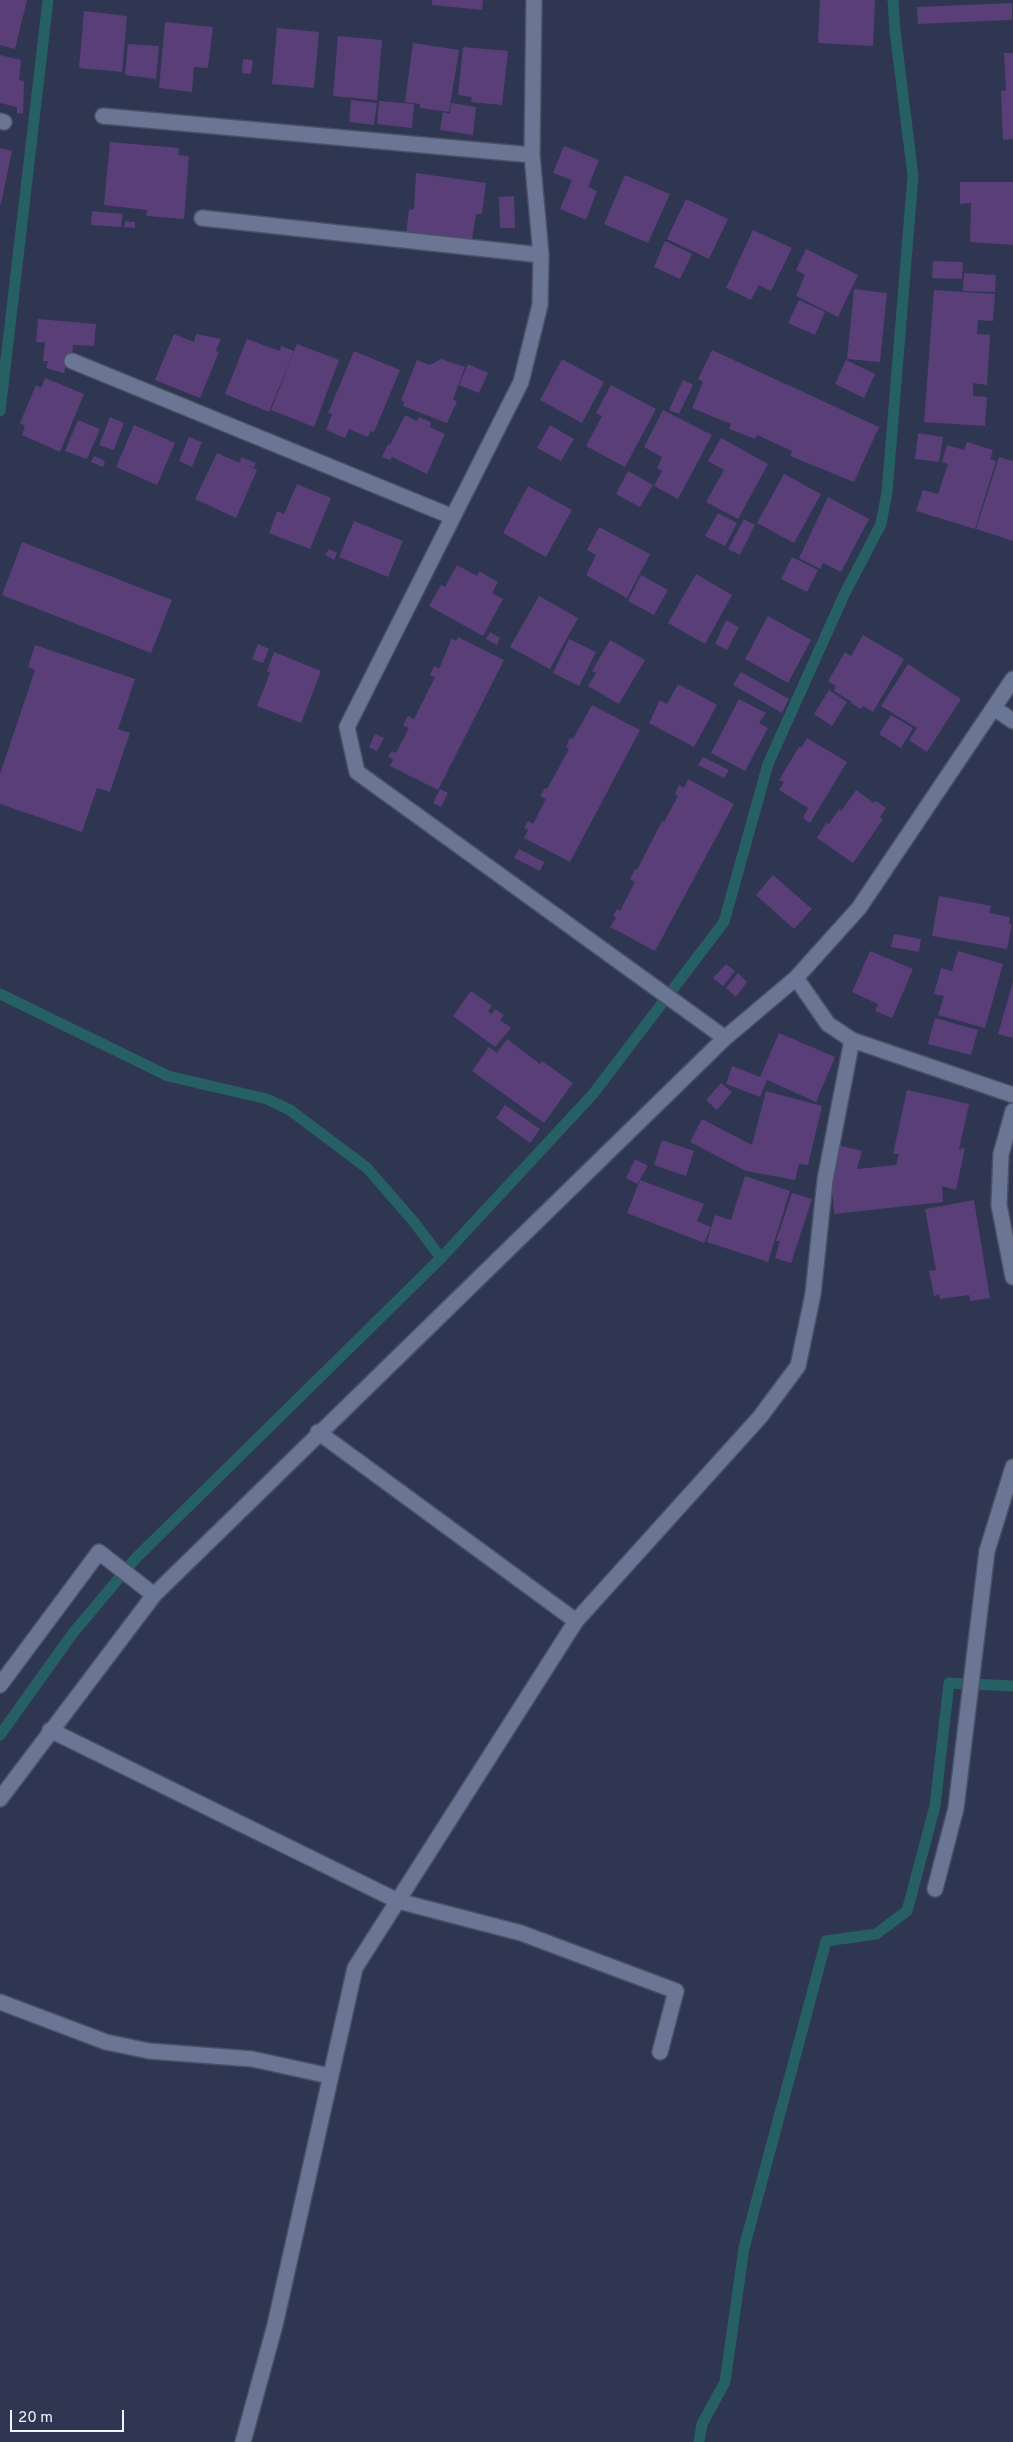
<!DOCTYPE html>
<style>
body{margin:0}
#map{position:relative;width:1013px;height:2442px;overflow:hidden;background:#2e3651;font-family:Overpass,sans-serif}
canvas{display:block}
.scale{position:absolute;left:10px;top:2410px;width:114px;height:22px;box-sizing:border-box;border:2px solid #f0f4ff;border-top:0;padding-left:6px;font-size:15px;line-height:18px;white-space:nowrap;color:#f0f4ff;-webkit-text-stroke:4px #2e3651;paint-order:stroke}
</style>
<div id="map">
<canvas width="1013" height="2442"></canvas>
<div class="scale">20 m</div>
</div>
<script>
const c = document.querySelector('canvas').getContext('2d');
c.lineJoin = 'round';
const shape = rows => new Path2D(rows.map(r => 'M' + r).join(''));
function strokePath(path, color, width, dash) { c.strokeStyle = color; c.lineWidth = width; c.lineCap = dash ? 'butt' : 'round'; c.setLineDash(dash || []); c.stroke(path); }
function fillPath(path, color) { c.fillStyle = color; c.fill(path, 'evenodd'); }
strokePath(shape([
 [0,411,48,0],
 [0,994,168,1076,267,1099,290,1110,367,1168,414,1222,441,1258],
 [0,1735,73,1633,136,1558,441,1258,593,1094,724,922,768,764,844,595,881,524,887,492,913,176,895,31,893,0],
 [699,2442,702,2424,725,2382,744,2248,826,1941,876,1934,907,1911,935,1806,949,1683,1013,1686]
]), '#265f64', 11);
fillPath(shape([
 [0,0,27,0,15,49,0,45],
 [432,0,483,0,482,10,432,5],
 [820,0,875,0,873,46,818,43],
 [1012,3,1012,20,918,24,917,7],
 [84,11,127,16,122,72,79,68],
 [165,22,213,27,208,68,194,67,192,92,159,88],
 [277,28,319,32,314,88,272,84],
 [338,36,382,40,377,100,333,96],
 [413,43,459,50,449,112,420,108,420,104,405,102],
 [128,44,159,46,156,79,125,75],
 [463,47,508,51,502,105,471,102,472,97,458,95],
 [1004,53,1013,53,1013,139,1003,140,1001,91,1006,90],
 [0,55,21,60,19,80,24,81,23,114,17,113,17,107,0,103],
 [243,59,253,60,251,74,242,73],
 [351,100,377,103,374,125,349,122],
 [379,101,414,104,412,128,377,124],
 [451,103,476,107,473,135,440,130,443,112,450,114],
 [110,142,179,148,178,155,189,156,184,219,146,216,147,210,104,205],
 [564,146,599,160,588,187,597,191,586,220,560,209,572,180,553,173],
 [0,148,12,151,1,204,0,204],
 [416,173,486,183,482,214,476,214,471,246,406,234,409,210,414,209],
 [625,175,670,194,648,243,604,224],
 [960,182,1013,182,1013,245,970,242,971,203,960,204],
 [514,196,515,228,500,228,499,197],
 [686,199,728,219,709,259,667,239],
 [92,211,123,214,121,227,91,225],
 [125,221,135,222,135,228,124,227],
 [753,230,792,248,771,291,759,285,751,300,726,288],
 [665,241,692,254,680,279,654,267],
 [806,249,858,275,838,317,796,296,805,275,796,270],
 [933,261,963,262,962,279,932,278],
 [964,273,996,275,995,292,963,291],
 [854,289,887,293,880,362,847,359],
 [934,290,995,294,993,321,978,320,977,334,990,335,987,385,973,383,973,396,987,397,985,426,924,422],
 [799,300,825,312,815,335,788,323],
 [38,319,96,324,94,346,73,345,72,364,66,364,64,373,46,368,48,361,43,361,45,342,36,342],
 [174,334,194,342,196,334,221,339,216,351,219,352,200,398,155,380],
 [247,339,280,351,281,346,294,351,269,412,225,394],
 [297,344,339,360,314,427,271,410],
 [712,350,879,427,854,482,790,456,792,451,757,435,755,439,729,429,731,424,692,408,703,382,698,379],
 [354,351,400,370,374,432,371,431,368,437,349,429,345,438,326,430,332,414,328,413],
 [441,359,465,367,453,399,457,402,447,423,403,406,404,402,401,400,417,360,430,365],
 [562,359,604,382,582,423,540,400],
 [846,360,875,374,864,398,835,384],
 [468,364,488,373,479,393,459,385],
 [45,378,84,394,60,452,22,435,25,426,20,423,36,385,41,388],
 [683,380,693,385,679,414,669,410],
 [611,385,656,409,625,467,586,446,602,416,596,413],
 [663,410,712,435,678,499,654,486,662,471,657,468,662,457,644,447],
 [405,415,417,421,419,417,431,422,430,427,445,434,427,474,392,457,390,460,382,457,388,444,390,445],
 [110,417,124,423,114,450,99,445],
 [78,420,100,429,87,459,65,451],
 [134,425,175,443,157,485,116,467],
 [550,425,574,439,561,461,537,448],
 [918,433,943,437,939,462,915,459],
 [189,437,202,442,192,467,179,461],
 [721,438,768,464,738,519,706,502,724,470,708,461],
 [967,442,993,450,990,459,996,461,975,529,916,511,923,490,938,494,948,464,942,462,947,445,964,450],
 [217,453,240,463,241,457,256,463,254,468,244,464,257,470,236,518,195,499],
 [94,456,105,461,103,467,91,462],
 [999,457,1013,461,1013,541,976,529],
 [628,471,653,485,640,507,616,494],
 [784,474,821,494,794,543,757,523],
 [297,484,331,498,310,549,269,533,277,511,284,514],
 [528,486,572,510,546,557,503,533],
 [828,497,869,519,841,572,823,563,820,569,799,558],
 [718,513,737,523,725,546,705,536],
 [744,519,755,525,740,555,728,549],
 [354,521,403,541,388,577,339,557],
 [599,527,650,554,627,598,586,575,596,555,587,550],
 [22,542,172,600,151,653,2,595],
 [329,549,337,553,334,560,325,555],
 [792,557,818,570,807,592,781,579],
 [457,565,477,576,479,571,498,582,492,593,503,599,483,636,429,606,441,585,445,587],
 [696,574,732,595,705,644,668,623],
 [641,575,668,590,654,615,628,601],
 [539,596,578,618,550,669,510,647],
 [768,616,811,640,788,683,745,659],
 [726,620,739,627,727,650,715,644],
 [490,632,500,638,497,645,486,639],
 [863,635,904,659,873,712,863,706,861,709,851,703,852,702,834,691,836,686,828,681,845,652,851,656],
 [458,637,504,660,438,790,390,766,393,759,388,757,392,751,396,753,409,728,403,725,408,716,414,719,435,677,430,675,434,666,439,669,452,638,456,641],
 [569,639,596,652,579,686,553,673],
 [610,640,645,660,619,704,588,686,596,673,592,671],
 [258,644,269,649,263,663,252,659],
 [35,645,135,679,118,729,130,733,110,792,97,788,82,832,0,804,0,774,35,670,28,667],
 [274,652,321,671,301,723,257,706,270,673,267,671],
 [908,664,961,699,927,752,909,740,917,728,881,706],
 [741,672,789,699,782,713,733,685],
 [678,684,717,705,694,747,649,723,660,700,667,704],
 [829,690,847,702,832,726,814,714],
 [739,699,766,713,759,723,768,728,745,771,711,753],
 [592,705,640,730,570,862,524,838,528,830,524,828,528,821,533,824,546,799,540,796,545,788,547,789,569,749,566,747,570,738,573,739],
 [891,715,913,728,901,748,879,734],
 [375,734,384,738,377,751,369,747],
 [807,738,847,762,810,823,803,818,808,808,779,790,784,782,779,780,799,747,801,748],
 [703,757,729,770,724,778,698,765],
 [688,779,734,804,655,951,610,927,616,918,613,916,617,909,620,911,635,882,630,879,635,869,637,870,662,821,664,822,678,796,675,794,679,785,684,788],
 [440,789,448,793,441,807,433,803],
 [856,790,874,803,876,801,886,808,880,817,883,819,853,863,817,838,826,823,829,824,839,809,841,811],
 [519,849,544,862,540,871,514,858],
 [773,875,812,909,794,929,756,895],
 [939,896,991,906,989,913,1010,917,1009,924,1012,924,1007,949,932,936],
 [894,934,921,939,919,952,891,947],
 [870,951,913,969,892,1018,875,1011,878,1004,852,992],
 [958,951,1003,964,985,1028,938,1015,944,996,934,994,941,968,952,971],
 [726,964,735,971,723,986,713,978],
 [738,973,747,982,736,997,726,988],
 [1013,982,1013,1038,998,1034],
 [471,991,492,1006,488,1011,492,1014,495,1009,504,1015,500,1020,511,1028,495,1047,453,1016],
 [935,1018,978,1030,971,1055,928,1044],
 [779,1033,835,1057,816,1102,767,1080,760,1097,726,1084,732,1066,760,1077],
 [507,1039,540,1064,542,1061,573,1083,544,1123,472,1071,489,1047,497,1053],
 [721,1083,732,1092,717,1110,706,1100],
 [907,1090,969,1104,959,1149,965,1148,956,1190,942,1186,943,1202,834,1214,832,1188,834,1144,862,1151,857,1169,896,1165,899,1154,893,1154],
 [766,1091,822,1106,808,1165,799,1164,795,1180,746,1171,690,1142,702,1119,752,1145],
 [505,1105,540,1129,530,1143,496,1118],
 [662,1140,694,1151,686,1176,654,1165],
 [635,1159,648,1166,637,1184,626,1178],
 [745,1176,790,1191,768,1262,707,1242,715,1215,731,1220],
 [640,1180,704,1204,697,1221,711,1227,704,1243,627,1213],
 [792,1193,812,1199,791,1263,775,1258,780,1241,776,1241],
 [974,1200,990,1298,970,1301,969,1295,940,1299,939,1294,934,1296,929,1271,936,1270,925,1209]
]), '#5a3e78');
const minor = shape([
 [103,116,532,155],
 [0,121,4,122],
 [202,218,541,255,532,155,534,0],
 [541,255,540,305,521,382,347,727,357,772,725,1038],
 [72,361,453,517],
 [994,708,1013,721],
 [852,1040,1013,1095],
 [1013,1111,1001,1154,999,1205,1013,1277],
 [318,1432,576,1621],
 [0,1685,99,1552,154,1595],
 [50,1730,398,1901,521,1933,676,1991,660,2052],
 [0,1799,154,1595,725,1038,796,978,859,908,1013,679],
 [935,1889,956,1808,987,1551,1013,1467],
 [0,2002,106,2042,149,2051,252,2059,330,2076],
 [243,2442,275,2325,355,1968,576,1621,760,1417,798,1366,813,1294,825,1180,852,1040,828,1024,796,978]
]);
strokePath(minor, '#4a5166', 18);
strokePath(minor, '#6b7594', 15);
</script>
